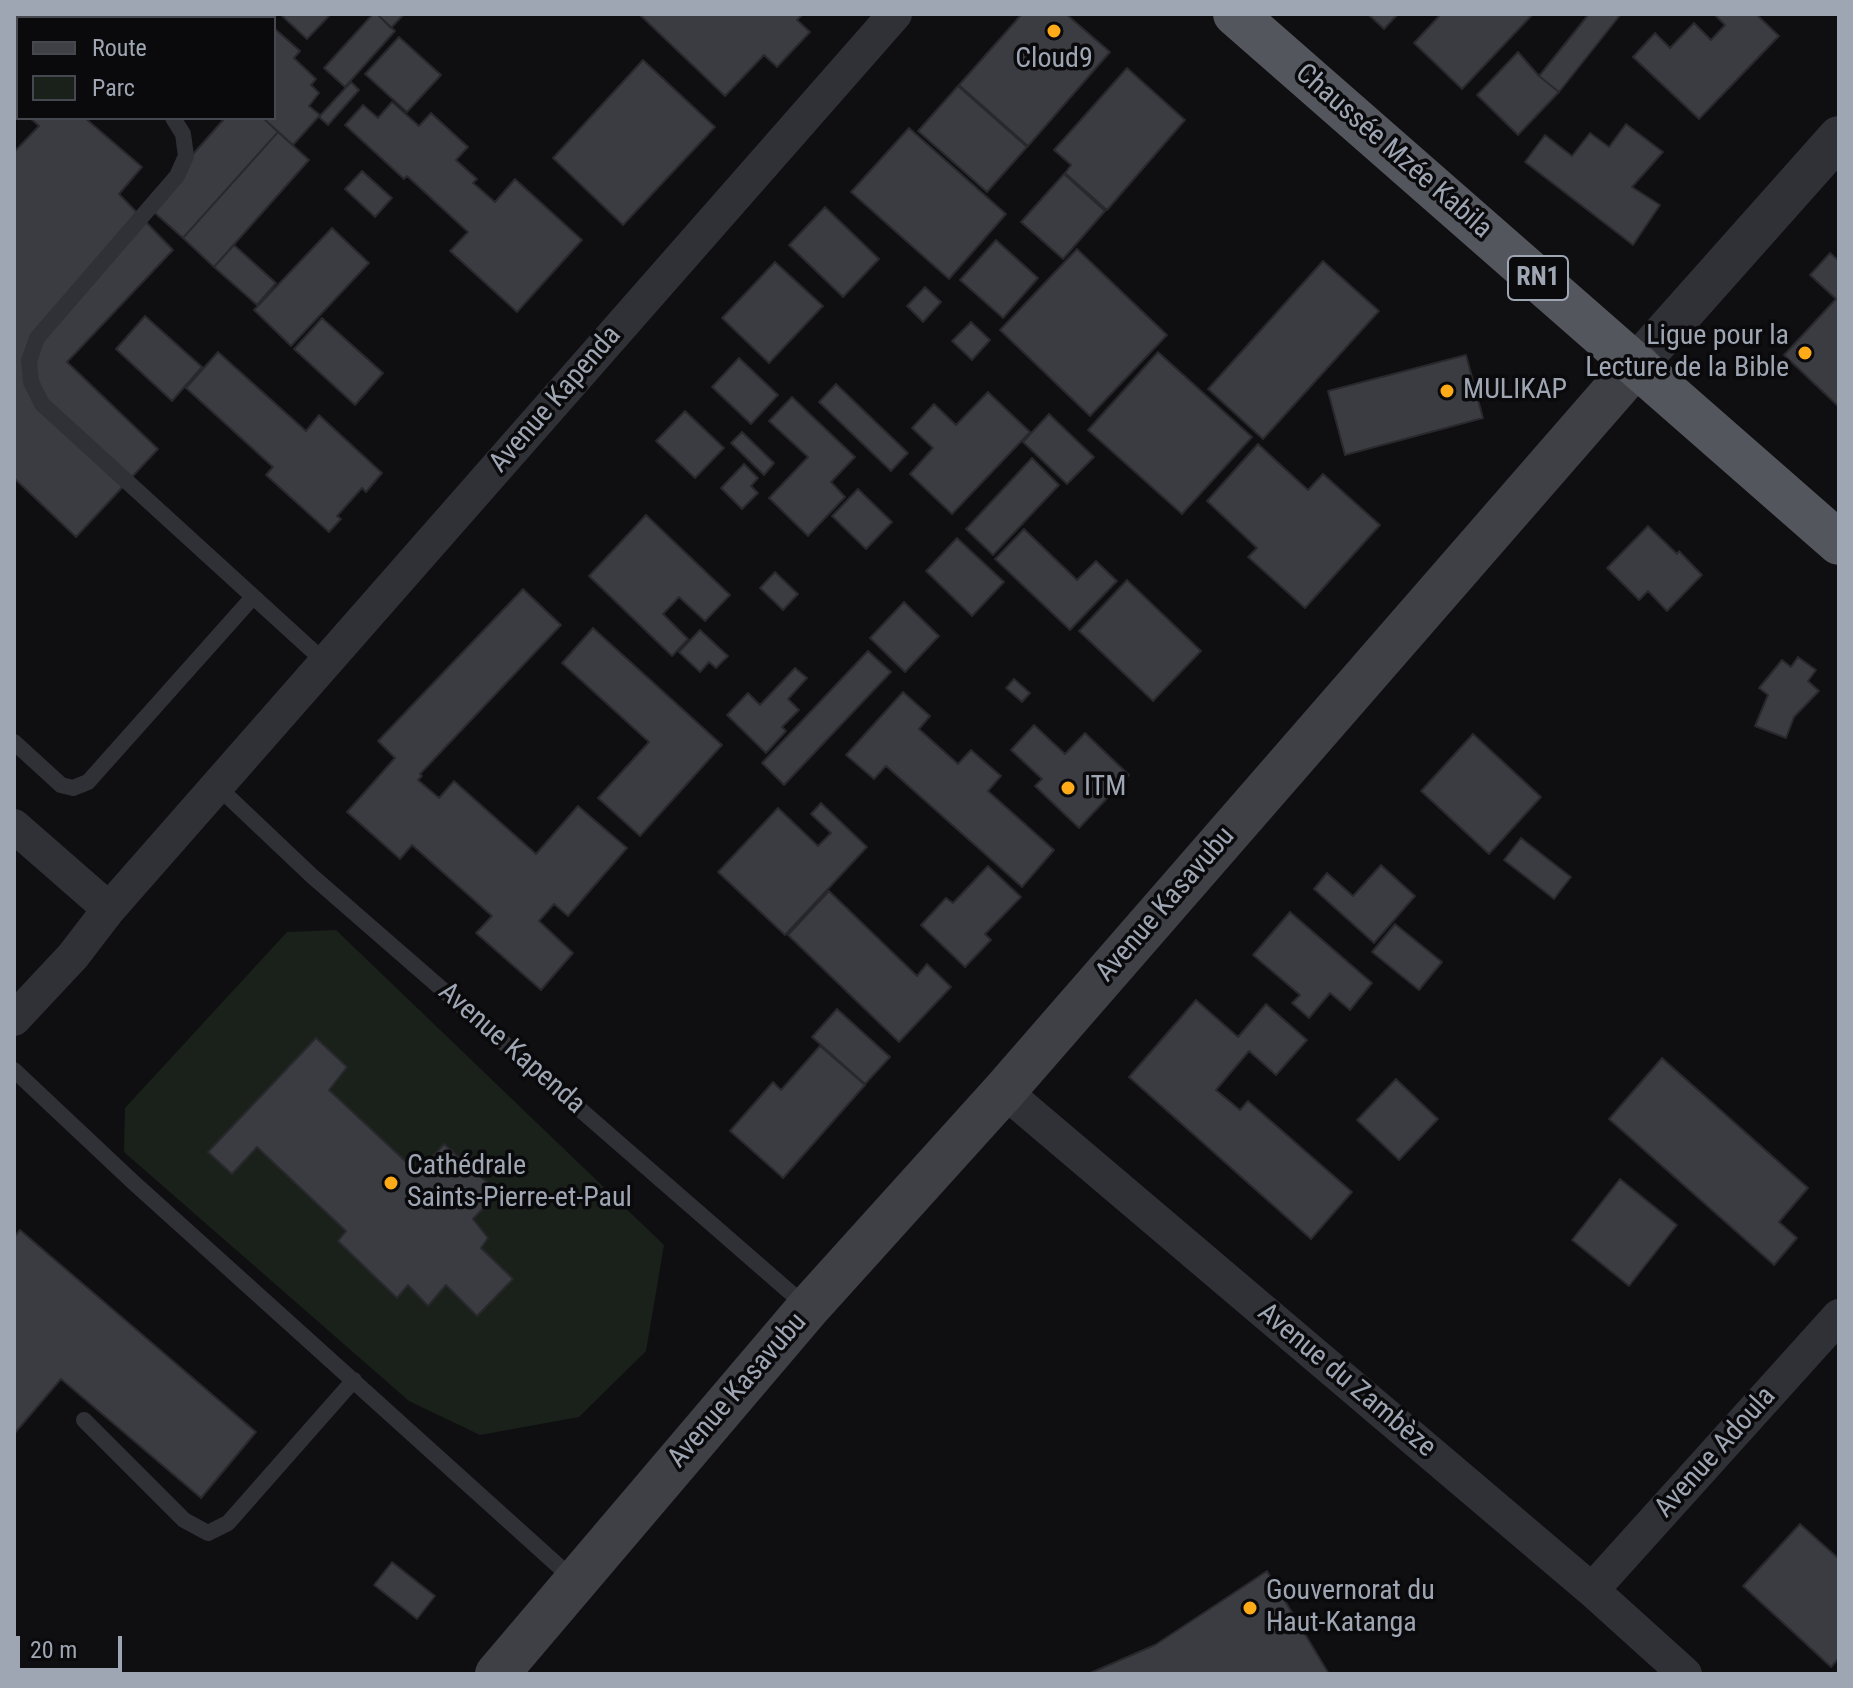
<!DOCTYPE html>
<meta charset="utf-8">
<style>
body{margin:0}
#map{position:relative;width:1853px;height:1688px;overflow:hidden;background:#0f0f11;font-family:"Roboto Condensed",sans-serif}
canvas{display:block}
.frame{position:absolute;inset:0;border:16px solid #9fa6b3;pointer-events:none}
.legend{position:absolute;left:16px;top:16px;width:260px;height:104px;box-sizing:border-box;background:#0a0a0c;border:2px solid #46484f;margin:0;padding:10px 14px;list-style:none;font-size:24px;color:#9fa6b3}
.legend li{display:flex;align-items:center;gap:16px;height:40px}
.legend b{width:40px;border:2px solid #46484f}
.scale{position:absolute;left:16px;top:1636px;width:106px;height:36px;box-sizing:border-box;border:4px solid #9fa6b3;border-top:0;padding-left:10px;font-size:24px;line-height:28px;white-space:nowrap;color:#9fa6b3;-webkit-text-stroke:6px #0a0a0c;paint-order:stroke}
</style>
<div id="map">
<canvas width="1853" height="1688"></canvas>
<div class="frame"></div>
<ul class="legend">
<li><b style="height:10px;background:#3e4046"></b>Route</li>
<li><b style="height:22px;background:#19211a"></b>Parc</li>
</ul>
<div class="scale">20 m</div>
</div>
<script>
const c = document.querySelector('canvas').getContext('2d');
c.lineJoin = 'round';
function fillPath(path, color) { c.fillStyle = color; c.fill(path, 'evenodd'); }
const shape = rows => new Path2D(rows.map(r => 'M' + r).join(''));
function strokePath(path, color, width, dash) { c.strokeStyle = color; c.lineWidth = width; c.lineCap = dash ? 'butt' : 'round'; c.setLineDash(dash || []); c.stroke(path); }
function label(font, color, halo, rows, align = 'center') {
  c.font = font + ' "Roboto Condensed",sans-serif'; c.lineWidth = 7; c.setLineDash([]); c.textBaseline = 'middle'; c.strokeStyle = halo; c.fillStyle = color; for (const [text, x, y, turn = 0] of rows) {
    c.save(); c.translate(x, y); c.rotate((+turn || 0) * Math.PI / 180); c.textAlign = isNaN(turn) ? turn : align; if (halo) c.strokeText(text, 0, 0); c.fillText(text, 0, 0); c.restore();
  }
}
fillPath(shape([
 [336,930,664,1245,646,1351,579,1417,480,1435,409,1401,124,1152,125,1108,287,932]
]), '#19211a');
const building = shape([
 [14,14,86,14,83,18,18,18,18,26,14,23,14,14],
 [148,14,259,14,263,18,152,18,148,14],
 [280,14,331,14,307,39,280,14],
 [373,14,377,14,395,31,345,87,324,68,373,14],
 [377,14,404,14,391,28,377,14],
 [639,14,803,14,797,20,810,32,777,67,764,55,725,96,639,14],
 [1022,14,1066,14,1110,52,1028,146,959,85,1022,14],
 [1368,14,1398,14,1384,29,1368,14],
 [1441,14,1533,14,1462,89,1414,43,1441,14],
 [1589,14,1621,14,1559,92,1539,76,1589,14],
 [1714,14,1756,14,1779,36,1699,119,1633,57,1655,33,1670,48,1694,23,1711,40,1725,25,1714,14],
 [274,28,300,51,294,58,316,79,311,85,319,93,309,106,320,115,293,145,263,118,274,118,274,28],
 [399,37,441,75,407,112,365,74,399,37],
 [1518,52,1539,76,1559,92,1518,135,1477,95,1518,52],
 [14,58,18,61,18,108,14,104,14,58],
 [643,60,715,127,623,225,553,158,643,60],
 [1127,68,1185,120,1107,210,1065,173,1071,165,1054,150,1127,68],
 [351,82,359,90,328,125,319,117,351,82],
 [958,86,1027,147,987,192,918,131,958,86],
 [392,102,419,126,431,113,468,147,456,160,477,179,473,183,495,202,515,179,582,240,517,312,450,251,468,232,407,176,404,179,345,125,363,105,378,118,392,102],
 [30,118,85,118,142,167,119,194,173,250,67,362,158,449,76,537,14,478,14,152,39,126,30,118],
 [225,118,263,118,278,132,183,238,147,206,225,118],
 [1626,124,1663,152,1632,187,1660,205,1633,245,1525,162,1545,135,1572,156,1590,133,1609,147,1626,124],
 [909,128,1006,214,949,279,851,192,909,128],
 [278,132,309,160,214,267,183,238,278,132],
 [362,171,392,198,375,217,345,189,362,171],
 [1064,174,1105,211,1063,259,1021,222,1064,174],
 [825,207,879,259,843,297,789,245,825,207],
 [332,228,369,263,291,346,254,310,332,228],
 [996,240,1038,278,1003,318,960,280,996,240],
 [234,245,276,283,257,305,214,267,234,245],
 [1077,249,1167,335,1090,416,1000,330,1077,249],
 [1830,253,1839,261,1839,407,1784,355,1836,299,1810,275,1830,253],
 [1323,261,1379,311,1263,439,1208,389,1323,261],
 [775,262,823,306,769,363,722,318,775,262],
 [925,287,941,302,923,322,907,306,925,287],
 [145,316,202,367,172,401,116,349,145,316],
 [322,318,383,373,355,405,294,349,322,318],
 [971,322,990,340,972,360,952,341,971,322],
 [218,352,306,431,319,415,382,473,366,492,362,488,337,516,341,519,329,532,266,475,273,467,186,388,218,352],
 [1158,352,1252,437,1182,514,1088,430,1158,352],
 [1466,355,1483,418,1345,455,1328,391,1466,355],
 [739,358,778,395,751,424,712,387,739,358],
 [836,384,908,453,891,471,819,402,836,384],
 [988,392,1030,432,952,514,910,474,933,448,912,428,934,404,956,425,988,392],
 [792,397,855,457,831,482,845,497,808,536,769,498,808,457,769,421,792,397],
 [685,411,724,448,695,478,656,441,685,411],
 [1049,414,1094,457,1067,484,1023,442,1049,414],
 [742,432,774,463,764,475,731,443,742,432],
 [1258,444,1308,490,1323,474,1380,525,1305,608,1248,557,1257,548,1207,501,1258,444],
 [1032,458,1059,485,993,555,966,529,1032,458],
 [744,464,758,478,751,486,758,493,742,509,721,488,744,464],
 [858,489,892,522,866,549,832,516,858,489],
 [646,515,730,595,705,621,679,597,663,614,688,639,672,656,589,576,646,515],
 [1648,526,1677,554,1679,551,1702,575,1667,611,1648,591,1639,600,1607,568,1648,526],
 [1024,529,1077,580,1096,561,1117,581,1070,630,995,559,1024,529],
 [957,538,1004,582,972,616,926,571,957,538],
 [775,572,798,594,783,610,760,588,775,572],
 [1127,580,1201,651,1153,701,1079,631,1127,580],
 [523,589,561,625,420,774,422,776,418,780,439,798,454,781,536,854,578,806,627,848,568,916,554,904,539,921,573,953,541,990,476,933,492,916,412,845,400,859,347,812,395,758,378,741,523,589],
 [904,602,939,636,905,672,870,638,904,602],
 [593,628,722,745,640,836,598,798,649,742,562,663,593,628],
 [700,630,728,656,716,668,709,662,700,672,679,652,700,630],
 [868,651,891,672,784,785,762,763,868,651],
 [1798,657,1816,670,1808,681,1819,691,1794,717,1786,738,1755,726,1768,695,1759,688,1782,660,1791,667,1798,657],
 [795,668,807,678,788,699,799,710,782,727,786,731,766,753,727,715,748,693,760,705,795,668],
 [1014,679,1030,693,1022,702,1006,688,1014,679],
 [903,692,930,716,919,729,958,764,971,750,1001,776,988,791,1054,850,1022,887,886,766,874,779,846,755,903,692],
 [1034,725,1065,754,1085,733,1129,775,1079,828,1035,786,1042,779,1011,750,1034,725],
 [1473,734,1541,797,1489,854,1421,791,1473,734],
 [821,803,867,847,785,935,718,872,778,808,818,846,831,833,811,814,821,803],
 [1521,838,1571,877,1554,899,1504,860,1521,838],
 [1381,865,1415,896,1374,943,1314,889,1327,873,1353,896,1381,865],
 [988,866,1021,897,985,934,991,940,965,967,921,925,946,898,953,903,988,866],
 [829,891,917,976,927,964,951,987,899,1042,788,935,829,891],
 [1290,912,1372,983,1350,1010,1330,993,1309,1018,1292,1003,1300,995,1253,955,1290,912],
 [1395,924,1442,962,1419,990,1372,952,1395,924],
 [1196,1000,1238,1037,1266,1004,1307,1040,1276,1075,1249,1051,1216,1090,1240,1110,1248,1101,1352,1192,1311,1239,1129,1077,1196,1000],
 [837,1009,890,1057,865,1084,812,1037,837,1009],
 [316,1038,347,1067,329,1090,418,1173,444,1144,498,1192,473,1219,488,1238,481,1248,513,1279,477,1316,446,1285,428,1306,408,1285,397,1298,338,1241,346,1231,257,1147,232,1174,208,1152,316,1038],
 [820,1046,865,1085,783,1178,730,1131,773,1082,781,1090,820,1046],
 [1662,1058,1808,1188,1779,1222,1797,1238,1774,1265,1609,1119,1662,1058],
 [1396,1079,1438,1119,1399,1160,1357,1120,1396,1079],
 [1620,1179,1677,1225,1629,1286,1572,1240,1620,1179],
 [20,1230,256,1432,201,1498,61,1379,14,1434,14,1237,20,1230],
 [1800,1524,1839,1559,1839,1658,1831,1667,1743,1586,1800,1524],
 [392,1562,435,1596,417,1619,374,1585,392,1562],
 [1267,1571,1329,1674,1088,1674,1155,1645,1267,1571]
]);
fillPath(building, '#3b3c41');
strokePath(building, '#29292d', 2);
strokePath(shape([
 [49,14,54,18],
 [173,118,183,134,186,156,177,176,37,338,29,361,31,382,42,404,326,663],
 [14,742,61,785,73,788,88,782,253,597],
 [217,786,312,876,807,1307],
 [14,1070,133,1182,574,1580],
 [84,1420,184,1520,208,1533,228,1523,354,1380]
]), '#303136', 16);
strokePath(shape([
 [14,826,109,909],
 [14,1019,73,956,109,909,895,14],
 [1004,1091,1592,1590,1685,1674],
 [1592,1590,1839,1316]
]), '#303136', 34);
strokePath(shape([
 [1637,364,1839,137]
]), '#303136', 42);
strokePath(shape([
 [497,1674,808,1308,1004,1091,1637,364]
]), '#3e4046', 44);
strokePath(shape([
 [1235,14,1839,543]
]), '#54565e', 44);
for (const [x, y, r, color] of [
 [1054,31,8,"#ffaa19"],
 [1805,353,8,"#ffaa19"],
 [1447,391,8,"#ffaa19"],
 [1068,788,8,"#ffaa19"],
 [391,1183,8,"#ffaa19"],
 [1250,1608,8,"#ffaa19"]
]) { const dot = new Path2D(); dot.arc(x, y, r, 0, 2 * Math.PI); c.fillStyle = color; c.fill(dot); strokePath(dot, '#0a0a0c', 3); }
for (const [x, y, w] of [
 [1538,278,60]
]) { const box = new Path2D(); box.roundRect(x - w / 2, y - 22, w, 44, 6); c.fillStyle = '#0a0a0c'; c.fill(box); strokePath(box, '#9fa6b3', 2); }
label('bold 26px', '#9fa6b3', null, [
 ["RN1",1538,278]
]);
label('28px', '#9fa6b3', '#0a0a0c', [
 ["Cloud9",1054,60,"center"],
 ["Ligue pour la",1789,337,"right"],
 ["Lecture de la Bible",1789,369,"right"],
 ["MULIKAP",1463,391],
 ["ITM",1084,788],
 ["Cathédrale",407,1167],
 ["Saints-Pierre-et-Paul",407,1199],
 ["Gouvernorat du",1266,1592],
 ["Haut-Katanga",1266,1624]
], 'left');
label('28px', '#9fa6b3', '#0a0a0c', [
 ["Chaussée Mzée Kabila",1393,152,41],
 ["Avenue Kapenda",556,400,-49],
 ["Avenue Kasavubu",1166,905,-49],
 ["Avenue Kapenda",511,1049,41],
 ["Avenue du Zambèze",1346,1381,40],
 ["Avenue Kasavubu",738,1391,-49],
 ["Avenue Adoula",1716,1453,-48]
]);
</script>
